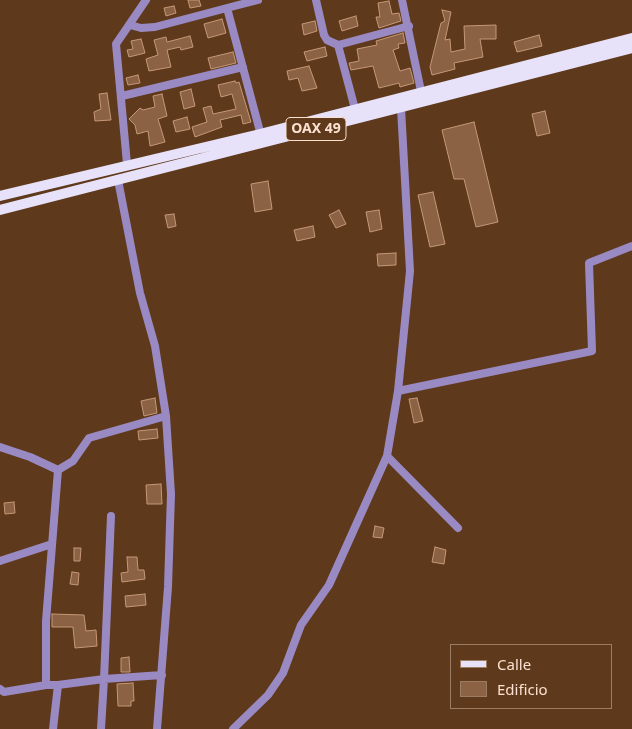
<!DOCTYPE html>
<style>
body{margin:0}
#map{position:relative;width:632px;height:729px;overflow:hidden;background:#5f391b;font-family:"Noto Sans",sans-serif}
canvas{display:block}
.legend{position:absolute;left:450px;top:644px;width:162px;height:65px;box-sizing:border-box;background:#5f391b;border:1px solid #9d7c64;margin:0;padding:6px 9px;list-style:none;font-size:15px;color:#fae1d1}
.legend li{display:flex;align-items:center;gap:10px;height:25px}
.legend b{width:25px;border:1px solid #9d7c64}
</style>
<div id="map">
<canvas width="632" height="729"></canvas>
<ul class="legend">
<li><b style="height:6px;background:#e7e2f9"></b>Calle</li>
<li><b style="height:14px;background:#8b6244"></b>Edificio</li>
</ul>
</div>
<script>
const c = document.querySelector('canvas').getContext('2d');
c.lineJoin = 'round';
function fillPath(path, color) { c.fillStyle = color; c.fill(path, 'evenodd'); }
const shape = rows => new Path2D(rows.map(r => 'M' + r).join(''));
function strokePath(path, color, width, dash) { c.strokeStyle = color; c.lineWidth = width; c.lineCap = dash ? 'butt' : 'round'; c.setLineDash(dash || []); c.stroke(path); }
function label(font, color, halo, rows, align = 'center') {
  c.font = font + ' "Noto Sans",sans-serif'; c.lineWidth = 4.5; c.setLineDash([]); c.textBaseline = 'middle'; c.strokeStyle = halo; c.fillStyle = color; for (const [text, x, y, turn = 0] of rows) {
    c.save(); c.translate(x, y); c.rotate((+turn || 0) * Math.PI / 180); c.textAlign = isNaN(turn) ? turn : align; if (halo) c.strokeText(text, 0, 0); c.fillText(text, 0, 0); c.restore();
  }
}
const building = shape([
 [188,0,199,0,201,6,190,8,188,0],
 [389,1,392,14,399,13,401,21,379,28,376,17,380,17,378,3,389,1],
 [174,6,176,13,166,16,164,8,174,6],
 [442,10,451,12,445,40,450,39,451,52,465,49,464,26,496,25,496,39,480,39,483,57,454,63,455,69,432,75,430,67,441,23,445,21,442,10],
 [356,16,358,26,342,31,339,21,356,16],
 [222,19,226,33,208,38,204,24,222,19],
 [315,21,317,31,304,35,302,24,315,21],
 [403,33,405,43,398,44,399,48,393,50,400,71,410,68,414,83,400,87,399,83,379,88,373,66,351,70,349,63,359,61,357,49,377,45,376,41,403,33],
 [539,35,542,46,517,52,514,42,539,35],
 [190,36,193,47,181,50,180,47,167,50,171,67,149,71,146,59,158,55,154,40,166,37,167,42,190,36],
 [141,39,145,53,129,57,127,50,133,49,131,41,141,39],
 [325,47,327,56,307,61,304,52,325,47],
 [233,52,236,63,211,69,208,58,233,52],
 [309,66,317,88,302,91,298,78,289,80,287,71,309,66],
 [138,75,140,83,128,85,126,78,138,75],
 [235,81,236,83,239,82,251,122,243,124,241,115,220,120,222,127,195,137,192,127,207,122,203,108,211,106,213,114,236,109,232,94,221,97,218,85,235,81],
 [191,89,195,106,184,109,180,92,191,89],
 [107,93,111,120,95,121,94,112,101,109,99,94,107,93],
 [162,94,167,116,158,119,165,142,150,146,148,131,137,134,135,125,129,119,140,108,143,110,155,107,153,96,162,94],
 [545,111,550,133,537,136,532,114,545,111],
 [187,117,190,129,176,132,173,121,187,117],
 [474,122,498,222,476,227,464,179,454,179,442,130,474,122],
 [268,181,272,209,255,212,251,184,268,181],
 [433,192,445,244,430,247,418,195,433,192],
 [339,210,346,224,336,228,329,215,339,210],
 [379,210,382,229,370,232,366,212,379,210],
 [174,214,176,226,168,228,165,215,174,214],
 [313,226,315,237,297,241,294,230,313,226],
 [396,253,396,265,378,266,377,254,396,253],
 [155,398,157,413,144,416,141,401,155,398],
 [417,398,423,421,414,423,409,399,417,398],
 [157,429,158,438,139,440,138,431,157,429],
 [161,484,162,504,147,504,146,485,161,484],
 [14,502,15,513,5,514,4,503,14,502],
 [375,526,384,528,382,538,373,537,375,526],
 [435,547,446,550,444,564,432,562,435,547],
 [74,548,81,548,80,561,74,561,74,548],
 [127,557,137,557,138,570,144,570,145,579,122,582,121,573,128,572,127,557],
 [72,572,79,573,78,585,70,584,72,572],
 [145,594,146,605,126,607,125,596,145,594],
 [52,614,84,615,86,631,96,630,97,646,75,648,73,627,52,627,52,614],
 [129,657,130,672,121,672,121,658,129,657],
 [133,683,134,701,131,701,131,706,118,706,117,684,133,683]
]);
fillPath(building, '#8b6244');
strokePath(building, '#c59878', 1);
strokePath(shape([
 [258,0,227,8,262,139],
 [316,0,324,35,327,40,338,45,355,109],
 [402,0,422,96],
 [130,25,141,28,155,27,227,8],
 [338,45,409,26],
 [122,96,243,67],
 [127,164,116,44,146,0],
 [118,180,140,293,155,346,166,416,171,494,168,587,157,729],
 [398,391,592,351,589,263,632,246],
 [0,447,30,457,58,470],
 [387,456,458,528],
 [0,561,52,544],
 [58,685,46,685,46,621,58,470,73,461,89,438,166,416],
 [0,689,4,692,46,685],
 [53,729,58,685,104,679,111,516],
 [101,729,104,679,162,675],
 [233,729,268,695,283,673,301,625,329,585,387,456,398,391,410,271,401,108]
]), '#9a8ac3', 8);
strokePath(shape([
 [0,196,260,134,632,38],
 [0,210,632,48]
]), '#e7e2f9', 10);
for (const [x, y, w] of [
 [316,129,60]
]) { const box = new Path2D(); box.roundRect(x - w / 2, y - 11.5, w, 23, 4); c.fillStyle = '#5f391b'; c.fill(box); strokePath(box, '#fae1d1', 1); }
label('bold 14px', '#fae1d1', null, [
 ["OAX 49",316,129]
]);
</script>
